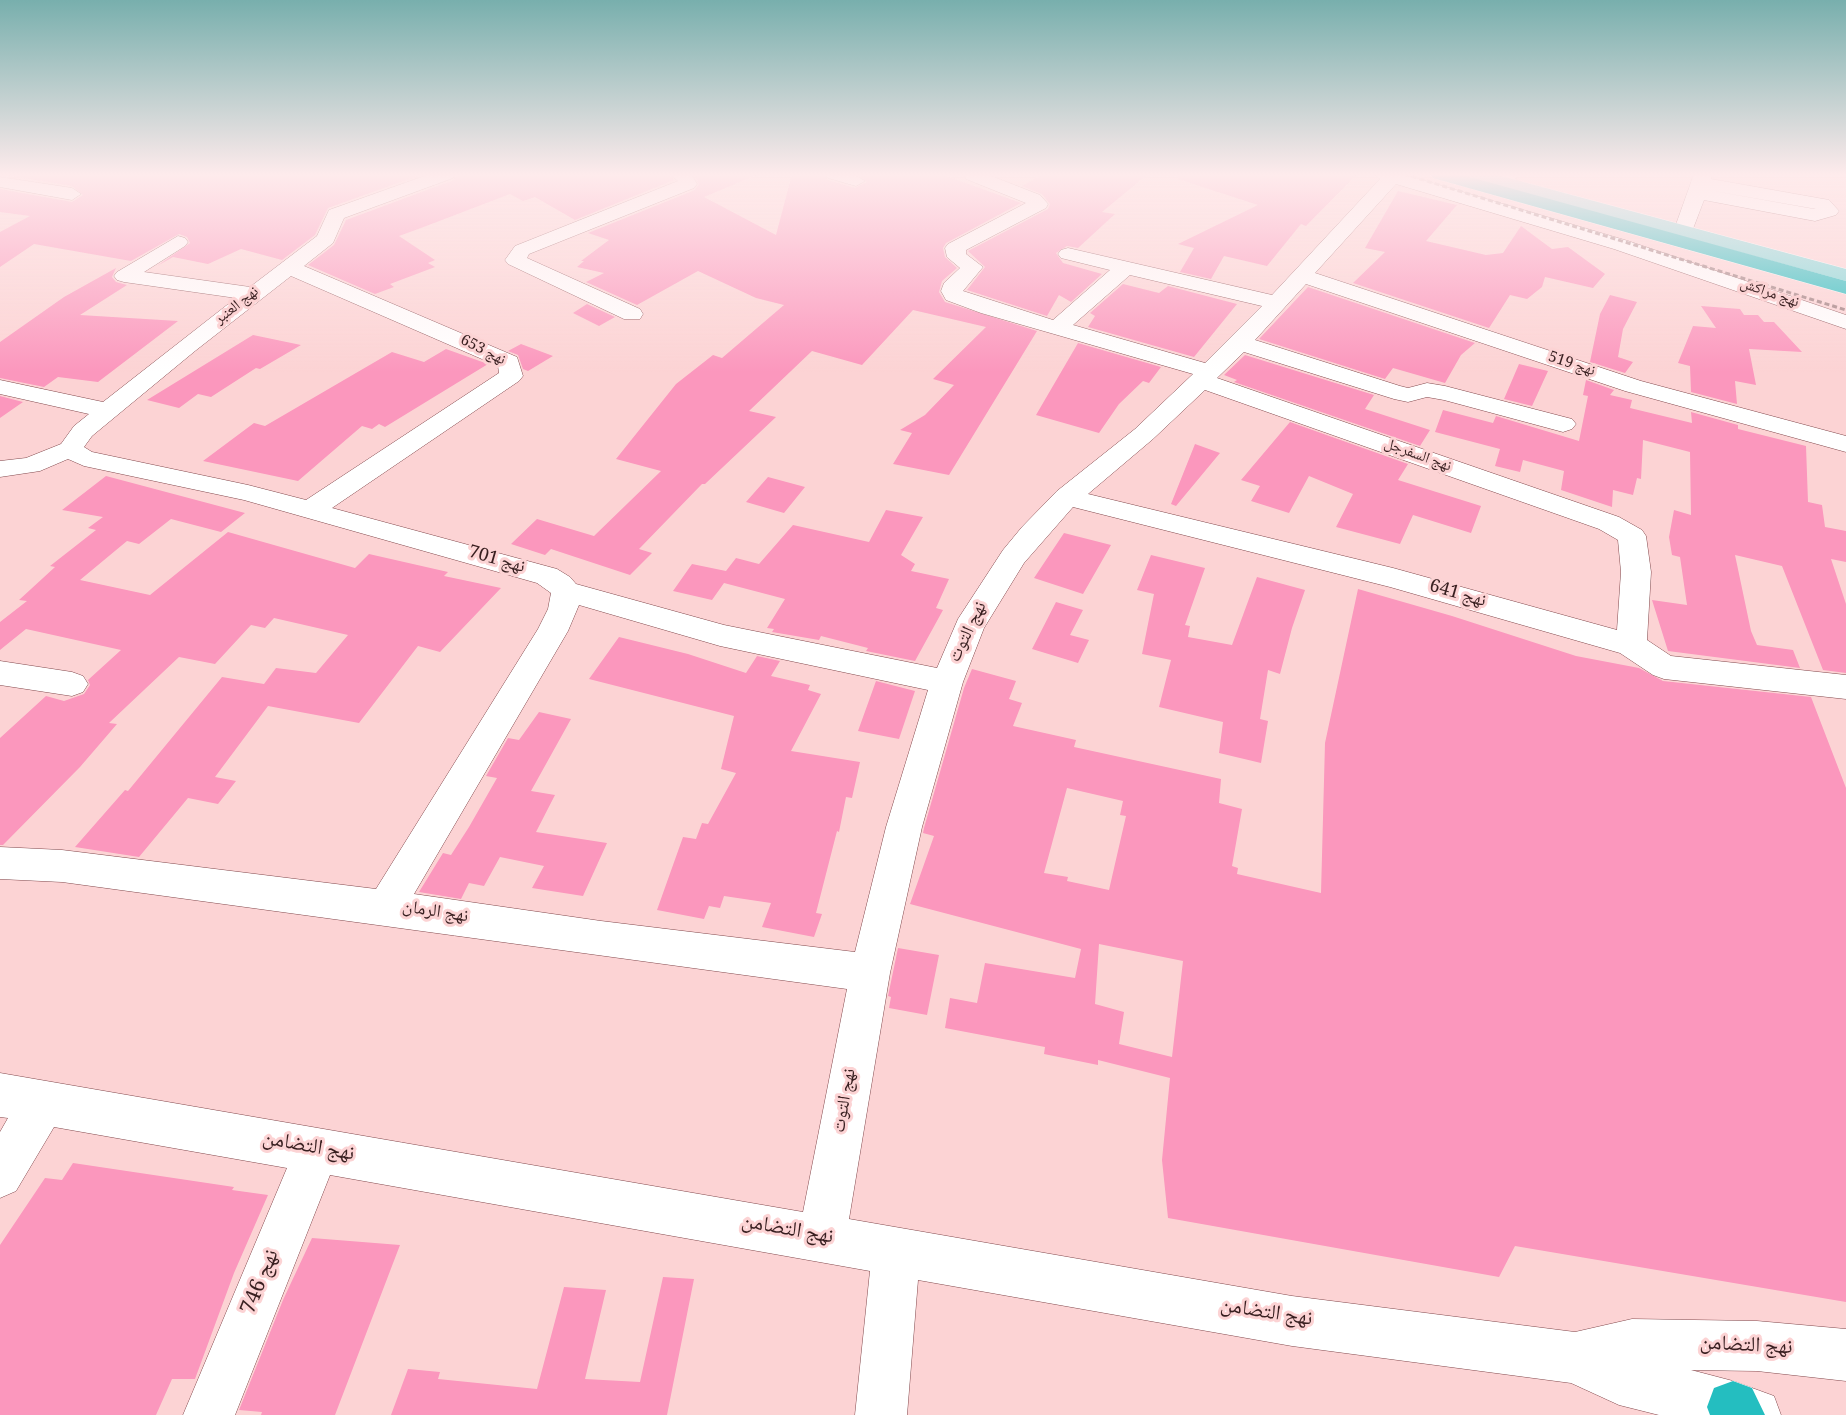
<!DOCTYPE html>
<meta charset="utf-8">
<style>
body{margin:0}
canvas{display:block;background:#fcd3d4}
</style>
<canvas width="1846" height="1415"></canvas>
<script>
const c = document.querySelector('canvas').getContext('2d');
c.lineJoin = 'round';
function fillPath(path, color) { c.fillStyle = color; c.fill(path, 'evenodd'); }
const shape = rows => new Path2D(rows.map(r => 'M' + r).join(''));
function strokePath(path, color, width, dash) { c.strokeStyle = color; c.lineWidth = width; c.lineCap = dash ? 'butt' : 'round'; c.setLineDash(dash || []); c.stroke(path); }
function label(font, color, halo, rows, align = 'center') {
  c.font = font + ' Georgia,"Noto Naskh Arabic",serif'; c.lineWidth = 6; c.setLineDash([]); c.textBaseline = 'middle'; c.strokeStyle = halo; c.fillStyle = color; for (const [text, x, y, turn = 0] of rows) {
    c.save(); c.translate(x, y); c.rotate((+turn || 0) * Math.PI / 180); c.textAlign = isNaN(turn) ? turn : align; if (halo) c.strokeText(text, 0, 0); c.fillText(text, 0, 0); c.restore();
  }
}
fillPath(shape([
 [0,174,423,174,328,208,315,235,282,260,241,249,208,264,173,257,157,266,190,243,187,237,179,234,131,261,34,244,0,267,0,232,30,216,0,212,0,189,72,202,83,195,72,186],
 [458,174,667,174,674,180,575,220,535,197,523,201,510,194,421,228,399,236,435,260,428,263,435,267,390,284,394,287,375,294,308,265,334,245,346,220,454,180],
 [694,174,759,174,704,197,776,235,792,174,823,174,827,180,855,188,867,182,858,174,941,174,1021,203,946,243,943,248,945,257,957,268,942,281,939,292,945,302,1037,331,949,475,893,464,912,433,900,430,925,415,954,385,933,379,986,327,913,310,862,365,812,351,749,411,776,417,705,484,702,484,639,549,652,553,630,575,551,549,545,555,511,544,537,519,594,536,661,471,616,459,676,384,713,355,722,358,784,305,756,298,698,271,637,305,586,282,604,273,577,267,584,261,581,261,609,240,588,233,695,190,699,184],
 [1043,174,1148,174,1102,212,1115,214,1078,248,1067,246,1056,253,1063,263,1102,274,1071,302,1059,295,1047,316,967,290,985,267,968,251,1048,209,1050,204,1042,194,1022,186],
 [1178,174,1357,174,1306,226,1301,224,1267,266,1224,256,1211,279,1180,272,1194,248,1178,244,1258,205,1178,179],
 [1398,191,1457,205,1426,241,1486,255,1503,253,1521,226,1552,249,1568,247,1605,274,1593,288,1545,277,1542,287,1527,299,1510,295,1489,328,1353,283,1385,252,1365,248],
 [116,268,112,277,116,282,127,285,80,315,178,321,98,382,58,377,44,387,0,378,0,342,64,297],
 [1123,284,1159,293,1168,286,1237,304,1194,357,1088,327,1095,316,1090,313],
 [1308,287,1475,343,1461,355,1445,383,1393,368,1385,379,1259,339],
 [1610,295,1637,302,1623,329,1618,357,1633,362,1625,373,1590,362,1600,314],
 [587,304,615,317,599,326,573,313],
 [1701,306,1740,309,1744,315,1758,315,1764,322,1774,322,1802,352,1749,349,1756,385,1735,381,1737,404,1691,392,1690,366,1678,363,1693,326,1716,328],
 [253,335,301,345,260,369,256,368,211,397,198,394,179,408,147,400],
 [1078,343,1161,367,1149,383,1143,381,1119,404,1099,433,1036,415],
 [521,344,553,356,528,371,523,369,518,355,508,351],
 [446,349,488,364,385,427,379,424,372,429,362,426,298,481,203,461,254,423,265,426,392,352,424,362],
 [1245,355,1374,395,1365,409,1430,430,1420,446,1234,382,1237,380,1224,375],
 [1519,364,1548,371,1532,406,1504,399],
 [1586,380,1614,390,1610,395,1632,400,1630,408,1692,423,1691,412,1738,425,1738,429,1806,446,1808,502,1822,505,1825,527,1846,531,1846,562,1831,559,1846,604,1846,673,1823,670,1782,566,1735,555,1751,631,1757,645,1793,650,1800,668,1668,651,1652,600,1687,605,1680,557,1672,555,1669,537,1674,510,1691,515,1690,452,1643,440,1641,479,1637,478,1633,495,1613,490,1612,507,1561,490,1564,471,1523,460,1520,472,1495,466,1500,449,1435,432,1443,410,1493,423,1496,416,1579,441,1588,396,1583,395],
 [0,396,23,402,0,418],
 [1290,422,1408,464,1398,480,1481,506,1471,533,1413,515,1400,544,1336,527,1353,494,1309,476,1289,513,1251,501,1260,486,1241,480],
 [1195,444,1220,453,1176,506,1171,504],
 [106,476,245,513,221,532,171,519,139,544,127,541,80,580,150,595,228,532,355,568,369,554,448,572,444,576,501,588,440,652,418,646,359,723,268,706,215,777,236,781,218,804,188,798,139,857,75,847,125,790,128,791,222,677,264,684,276,668,316,673,348,635,274,618,265,628,251,625,215,664,179,657,109,723,117,724,80,767,3,845,0,845,0,738,46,696,64,701,84,694,90,685,88,680,121,650,26,629,0,650,0,622,27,601,19,600,55,567,50,566,96,530,88,528,103,517,62,510],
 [768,477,805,487,784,513,746,502],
 [886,510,923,517,901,555,915,564,911,571,949,579,936,608,943,610,915,661,866,651,868,648,821,636,819,640,772,632,774,629,767,628,785,599,724,583,712,600,673,591,692,564,726,571,736,558,759,564,793,525,869,542],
 [1064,533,1111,545,1083,594,1034,578],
 [1151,555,1205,568,1185,625,1190,626,1188,637,1232,645,1257,577,1305,590,1292,628,1280,674,1268,670,1260,719,1268,721,1261,763,1219,753,1223,722,1159,707,1171,660,1142,654,1154,594,1137,590],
 [1358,589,1452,616,1576,656,1639,668,1663,681,1811,697,1846,788,1846,1302,1515,1246,1499,1277,1168,1218,1162,1160,1170,1078,1098,1060,1098,1065,1044,1054,1045,1047,945,1028,950,998,977,1003,985,963,1075,978,1081,949,910,904,934,836,923,833,924,828,964,688,972,669,1016,681,1009,699,1022,703,1013,726,1076,740,1074,747,1221,779,1219,803,1242,809,1232,866,1238,868,1237,874,1321,893,1325,743],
 [1067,788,1123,801,1120,815,1126,816,1109,890,1067,881,1068,877,1044,873],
 [1099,944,1183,961,1172,1057,1119,1044,1124,1012,1095,1004],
 [1056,602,1083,610,1070,635,1089,640,1078,663,1032,649],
 [619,637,688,654,746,673,757,656,780,661,771,676,810,685,808,690,821,694,791,751,860,762,852,798,846,797,839,832,837,831,816,913,822,914,814,937,762,927,771,903,724,896,720,908,709,906,704,919,657,910,683,837,696,839,702,823,708,824,736,773,721,769,734,716,589,679],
 [876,681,915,691,899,739,858,731],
 [539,712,571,719,531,791,555,795,536,832,607,843,583,896,532,888,544,866,500,857,484,886,469,883,461,899,419,892,443,853,451,855,469,827,497,778,486,776,508,738,519,740],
 [898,948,939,955,927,1015,889,1008,891,997,888,996],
 [73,1163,234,1187,232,1190,268,1195,234,1273,195,1379,172,1379,156,1415,0,1415,0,1245,45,1178,62,1180],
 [312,1238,400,1245,335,1415,261,1415,262,1412,239,1410,283,1300],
 [663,1277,694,1279,667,1415,391,1415,408,1369,440,1372,438,1379,537,1389,564,1287,606,1290,585,1379,640,1382]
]), '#fb97bd');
const minor = shape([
 [430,174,456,174,453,178,344,218,333,243,304,266,517,357,523,376,519,381,332,508,557,569,570,577,576,584,724,625,937,668,958,619,1003,550,1022,527,1057,491,1135,429,1193,374,981,313,946,300,941,291,944,283,960,268,947,257,945,248,948,244,1026,203,966,179,964,174,986,174,1040,195,1048,204,1046,208,966,250,966,254,983,267,963,291,1053,320,1110,270,1061,258,1058,254,1061,250,1068,248,1272,295,1380,179,1374,174,1402,174,1628,241,1846,315,1846,329,1614,249,1396,184,1315,273,1641,381,1846,436,1846,452,1625,391,1306,284,1255,340,1400,386,1408,388,1427,383,1445,386,1572,419,1576,424,1572,429,1563,432,1444,400,1427,397,1408,402,1394,399,1244,352,1217,378,1619,517,1642,530,1646,536,1651,572,1647,640,1671,656,1846,675,1846,699,1664,679,1653,675,1620,653,1390,587,1073,507,1024,563,984,628,963,682,922,827,890,973,849,1219,1292,1296,1575,1332,1632,1319,1757,1321,1846,1329,1846,1381,1757,1371,1691,1370,1733,1381,1774,1396,1781,1415,1659,1415,1619,1405,1571,1383,1292,1346,918,1280,907,1415,855,1415,870,1271,330,1175,235,1415,183,1415,287,1168,54,1127,16,1191,0,1198,0,1132,8,1118,0,1117,0,1073,803,1212,847,989,62,882,0,879,0,847,62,850,376,889,538,629,548,609,551,593,537,583,244,500,84,466,68,459,40,471,0,477,0,461,26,458,61,444,74,426,89,414,0,394,0,380,103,402,236,298,124,282,117,280,114,276,117,272,178,236,185,238,188,242,185,246,144,272,250,287,317,236,329,210,430,174],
 [1130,275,1262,306,1205,363,1073,325,1130,275],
 [291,276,498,366,499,373,306,500,248,485,92,452,84,447,92,436,195,351,291,276],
 [1205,390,1599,529,1618,540,1621,572,1617,630,1393,568,1088,494,1153,439,1205,390],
 [579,605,720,646,928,690,886,827,855,952,601,921,414,894,568,631,579,605],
 [669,174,691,174,697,184,694,188,529,254,527,258,640,309,643,314,640,319,624,319,508,264,505,260,515,246,678,181,669,174],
 [825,174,853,174,865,181,856,186,828,178,825,174],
 [1501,174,1519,174,1510,186,1504,187,1495,182,1501,174],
 [1694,174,1712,174,1711,179,1829,200,1839,211,1836,215,1815,221,1704,200,1691,234,1677,234,1674,230,1694,174],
 [1708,190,1816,209,1814,209,1708,190],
 [0,177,72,188,81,194,72,200,0,187,0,177],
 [0,661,72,672,83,676,88,684,83,692,72,696,0,685,0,661]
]);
const major = shape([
 [1464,174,1494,174,1846,269,1846,281,1467,178,1464,174]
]);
const highway = shape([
 [1430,174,1459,174,1846,281,1846,294,1433,178,1430,174],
 [1733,1381,1752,1388,1765,1415,1710,1415,1707,1407,1714,1388,1733,1381]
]);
strokePath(minor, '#82494d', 1);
strokePath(major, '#fff', 1);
strokePath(highway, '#fff', 1);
fillPath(minor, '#fff');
fillPath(major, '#7cd8d9');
fillPath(highway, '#24bec0');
strokePath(shape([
 [1404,174,1846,310]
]), '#9d7c7d', 3, [5, 3]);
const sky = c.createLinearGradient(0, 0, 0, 372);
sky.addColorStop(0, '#78afad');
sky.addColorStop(0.47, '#feebec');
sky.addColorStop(1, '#feebec00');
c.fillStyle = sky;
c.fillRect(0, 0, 1846, 372);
label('15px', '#381f20', '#fcd3d4', [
 ["نهج مراكش",1769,295,19],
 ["نهج العنبر",238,307,-38],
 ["نهج 653",482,352,27],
 ["نهج 519",1571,366,18],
 ["نهج السفرجل",1417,457,20]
]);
label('18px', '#381f20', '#fcd3d4', [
 ["نهج 701",496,562,16],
 ["نهج 641",1457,596,16],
 ["نهج التوت",970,633,-64],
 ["نهج الرمان",435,914,9],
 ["نهج التوت",847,1101,-80]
]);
label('21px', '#381f20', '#fcd3d4', [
 ["نهج التضامن",308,1149,10],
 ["نهج التضامن",787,1232,10],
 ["نهج 746",263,1283,-68],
 ["نهج التضامن",1266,1315,9],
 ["نهج التضامن",1746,1348,3]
]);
</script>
